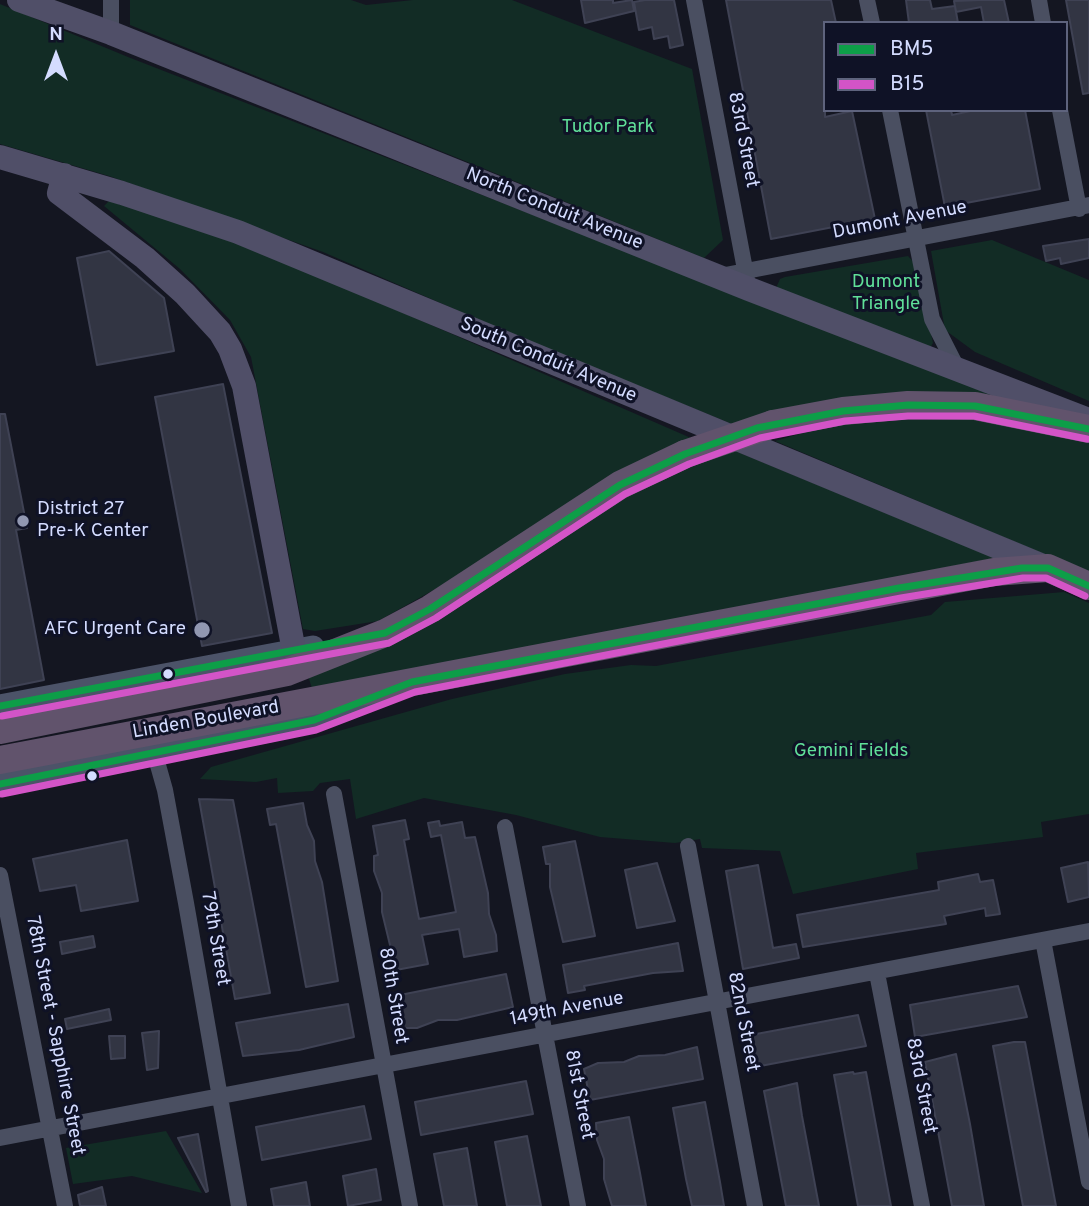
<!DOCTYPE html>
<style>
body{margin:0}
#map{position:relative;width:1089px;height:1206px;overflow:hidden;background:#141621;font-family:Overpass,sans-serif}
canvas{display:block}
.legend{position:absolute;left:823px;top:21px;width:245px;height:91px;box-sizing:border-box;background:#0f1226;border:2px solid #5e637d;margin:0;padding:9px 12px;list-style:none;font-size:21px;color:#d4dcff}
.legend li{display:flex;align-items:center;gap:14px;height:35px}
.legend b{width:35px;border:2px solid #5e637d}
.north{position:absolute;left:21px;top:21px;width:70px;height:70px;-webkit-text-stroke:5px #0f1226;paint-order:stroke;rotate:0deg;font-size:19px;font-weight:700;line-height:28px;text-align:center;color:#d4dcff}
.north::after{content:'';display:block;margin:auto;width:24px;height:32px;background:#d4dcff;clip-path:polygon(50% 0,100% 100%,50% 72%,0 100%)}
</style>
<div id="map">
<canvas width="1089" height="1206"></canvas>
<ul class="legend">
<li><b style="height:9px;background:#0d9e48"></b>BM5</li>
<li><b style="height:9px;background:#d354c7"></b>B15</li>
</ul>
<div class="north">N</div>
</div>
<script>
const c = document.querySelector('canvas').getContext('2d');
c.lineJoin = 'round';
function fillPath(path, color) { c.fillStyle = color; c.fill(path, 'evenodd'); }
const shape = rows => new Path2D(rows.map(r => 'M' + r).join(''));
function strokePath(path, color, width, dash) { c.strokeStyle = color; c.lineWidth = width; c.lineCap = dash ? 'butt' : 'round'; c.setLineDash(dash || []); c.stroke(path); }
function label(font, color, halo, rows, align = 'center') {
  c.font = font + ' Overpass,sans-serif'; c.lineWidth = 6; c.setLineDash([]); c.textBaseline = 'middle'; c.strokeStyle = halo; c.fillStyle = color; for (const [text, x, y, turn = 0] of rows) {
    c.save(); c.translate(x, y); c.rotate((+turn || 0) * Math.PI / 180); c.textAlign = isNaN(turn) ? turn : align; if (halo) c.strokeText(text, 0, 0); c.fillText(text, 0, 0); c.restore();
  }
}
fillPath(shape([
 [130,0,351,0,366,5,413,0,512,0,692,69,723,240,704,258,130,25],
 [0,4,128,57,1003,398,732,424,528,341,323,252,109,176,0,144],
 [110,200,220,236,353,291,691,438,500,553,378,621,315,631,303,629,251,357,230,320,180,269,104,206],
 [992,240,1089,280,1089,401,975,352,945,330,931,251],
 [908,256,917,266,933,343,930,348,776,288,780,279,785,277],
 [976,416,1089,439,1089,573,775,441,847,420],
 [733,450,995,558,313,691,308,676,682,466],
 [1064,592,1089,603,1089,814,1041,822,1043,837,916,853,918,869,793,894,780,851,702,848,700,839,675,843,600,837,516,815,424,798,356,819,350,779,320,783,313,791,278,793,277,778,256,782,200,779,211,767,452,699,565,674,631,665,656,666,931,615,945,602],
 [166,1131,202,1193,132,1176,73,1184,66,1148]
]), '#122c25');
const building = shape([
 [581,0,613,0,613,3,632,0,634,11,585,23,581,0],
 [645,0,674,0,683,45,670,48,668,36,654,39,652,27,639,30,634,2,645,0],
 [726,0,831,0,836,23,825,23,825,117,852,111,875,219,771,239,726,0],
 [906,0,930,0,932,9,955,6,958,23,909,23,906,0],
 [980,0,1004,0,1009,23,984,23,981,7,956,12,954,1,980,0],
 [1066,0,1089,0,1089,93,1083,94,1066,0],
 [926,110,951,110,952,115,975,110,1025,110,1040,189,945,207,926,110],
 [1089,239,1089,258,1061,264,1060,258,1046,261,1043,246,1089,239],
 [109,251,164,298,174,351,97,365,77,258,109,251],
 [223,384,272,633,202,646,155,397,223,384],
 [0,414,5,414,27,528,16,530,44,680,0,689,0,414],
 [199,799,233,800,270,993,235,999,199,799],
 [303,803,307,825,314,841,315,861,322,882,338,981,306,987,276,824,270,825,267,809,303,803],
 [405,820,409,839,404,840,419,919,456,912,441,835,431,837,428,823,439,821,440,826,462,822,465,838,475,837,488,893,489,914,496,935,497,951,464,957,459,929,422,935,428,964,396,970,382,912,382,893,374,871,374,856,378,855,373,826,405,820],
 [127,840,138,901,81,911,76,885,40,891,33,859,127,840],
 [575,841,595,936,563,942,550,887,550,864,546,864,543,847,575,841],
 [1088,862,1089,897,1068,902,1061,868,1088,862],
 [657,863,675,921,637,928,625,870,657,863],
 [758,865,773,948,796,944,799,958,743,969,726,871,758,865],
 [978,874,980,882,993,880,1000,914,986,916,985,908,944,916,946,924,803,947,797,915,939,890,938,882,978,874],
 [93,936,95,947,62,954,60,942,93,936],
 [678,943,683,971,653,973,584,986,585,990,568,993,563,965,678,943],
 [506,974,513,1007,457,1020,438,1020,417,1028,401,1028,395,996,506,974],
 [1018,986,1027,1017,915,1037,910,1005,1018,986],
 [348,1004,354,1037,299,1050,243,1056,236,1023,348,1004],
 [109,1009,111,1020,67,1029,65,1019,109,1009],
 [858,1015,866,1046,755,1067,751,1035,858,1015],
 [159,1031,158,1068,147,1070,142,1033,159,1031],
 [109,1036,125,1036,125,1058,111,1059,109,1036],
 [1014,1042,1025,1042,1056,1206,1023,1206,993,1046,1014,1042],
 [697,1047,703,1079,590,1100,584,1069,598,1063,624,1062,639,1056,665,1055,697,1047],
 [956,1054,970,1124,984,1206,952,1206,925,1062,956,1054],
 [853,1072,854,1074,866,1072,891,1206,858,1206,834,1075,853,1072],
 [526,1081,533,1114,421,1135,415,1102,526,1081],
 [797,1083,802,1116,819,1206,786,1206,770,1122,764,1091,797,1083],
 [705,1102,720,1182,724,1206,692,1206,686,1179,673,1108,705,1102],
 [364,1106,371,1139,262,1160,256,1127,364,1106],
 [629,1117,640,1173,646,1206,612,1206,604,1179,604,1159,597,1140,596,1123,629,1117],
 [198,1134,208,1191,206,1192,178,1138,198,1134],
 [527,1136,541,1206,507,1206,495,1142,527,1136],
 [467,1148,477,1206,444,1206,434,1154,467,1148],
 [376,1169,381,1200,348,1206,343,1176,376,1169],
 [306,1182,310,1206,274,1206,271,1189,306,1182],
 [102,1187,106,1206,80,1206,78,1195,102,1187]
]);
fillPath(building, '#323543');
strokePath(building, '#3f4254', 2);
strokePath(shape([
 [694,0,747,280],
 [867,0,872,23],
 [1039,0,1043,23],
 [111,33,111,0],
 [890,110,932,319,957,368],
 [1060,110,1079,209],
 [720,276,1089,205],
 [152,744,165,790,186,903,239,1206],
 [334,794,410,1206],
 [505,827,578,1206],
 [688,846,755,1206],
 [0,875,65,1206],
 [1043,940,1089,1182],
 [877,973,922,1206],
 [0,1138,1089,931]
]), '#4a4f61', 16);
strokePath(shape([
 [0,706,313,647],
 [0,784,269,731,314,720,368,699]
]), '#4c5368', 23);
strokePath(shape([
 [19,0,111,33,749,289,1089,420],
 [0,157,122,193,238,232,1048,568],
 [64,175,59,193,145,258,185,294,220,332,230,349,244,386,294,651]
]), '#504f68', 24);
strokePath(shape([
 [773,424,843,411,908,405,975,406,1089,429],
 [0,730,287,672,385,633,430,609,620,485,685,454],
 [0,760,994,572,1048,568,1089,586]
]), '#61536c', 28);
strokePath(shape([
 [685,454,773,424]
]), '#61536c', 28);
strokePath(shape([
 [0,706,385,633,430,609,620,485,685,454,757,428,843,411,908,405,975,406,1089,429],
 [0,784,314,720,412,682,899,588,1022,568,1048,568,1089,586]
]), '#0d9e48', 7);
strokePath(shape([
 [2,716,389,643,436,618,625,494,689,464,760,438,845,421,908,416,974,416,1087,439],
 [2,794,316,730,415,692,901,598,1023,578,1046,578,1085,596]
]), '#d354c7', 7);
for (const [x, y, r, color] of [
 [23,521,7,"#9197b1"],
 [202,630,9,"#9197b1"],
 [168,674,6,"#d4dcff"],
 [92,776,6,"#d4dcff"]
]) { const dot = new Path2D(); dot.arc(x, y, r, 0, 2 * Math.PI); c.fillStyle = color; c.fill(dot); strokePath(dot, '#0f1226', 2.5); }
label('19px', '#60df99', '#0f1226', [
 ["Tudor Park",608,128],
 ["Dumont",886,283],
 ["Triangle",886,305],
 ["Gemini Fields",851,752]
]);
label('19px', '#d4dcff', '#0f1226', [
 ["83rd Street",742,140,79],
 ["North Conduit Avenue",554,210,22],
 ["Dumont Avenue",900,221,-11],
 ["South Conduit Avenue",548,361,23],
 ["Linden Boulevard",206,721,-10],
 ["79th Street",214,939,80],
 ["80th Street",392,996,80],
 ["149th Avenue",567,1010,-11],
 ["82nd Street",742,1022,79],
 ["78th Street - Sapphire Street",54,1036,79],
 ["83rd Street",920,1086,79],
 ["81st Street",578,1095,79]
]);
label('19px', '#d4dcff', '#0f1226', [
 ["District 27",37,510],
 ["Pre-K Center",37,532],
 ["AFC Urgent Care",186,630,"right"]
], 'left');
</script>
